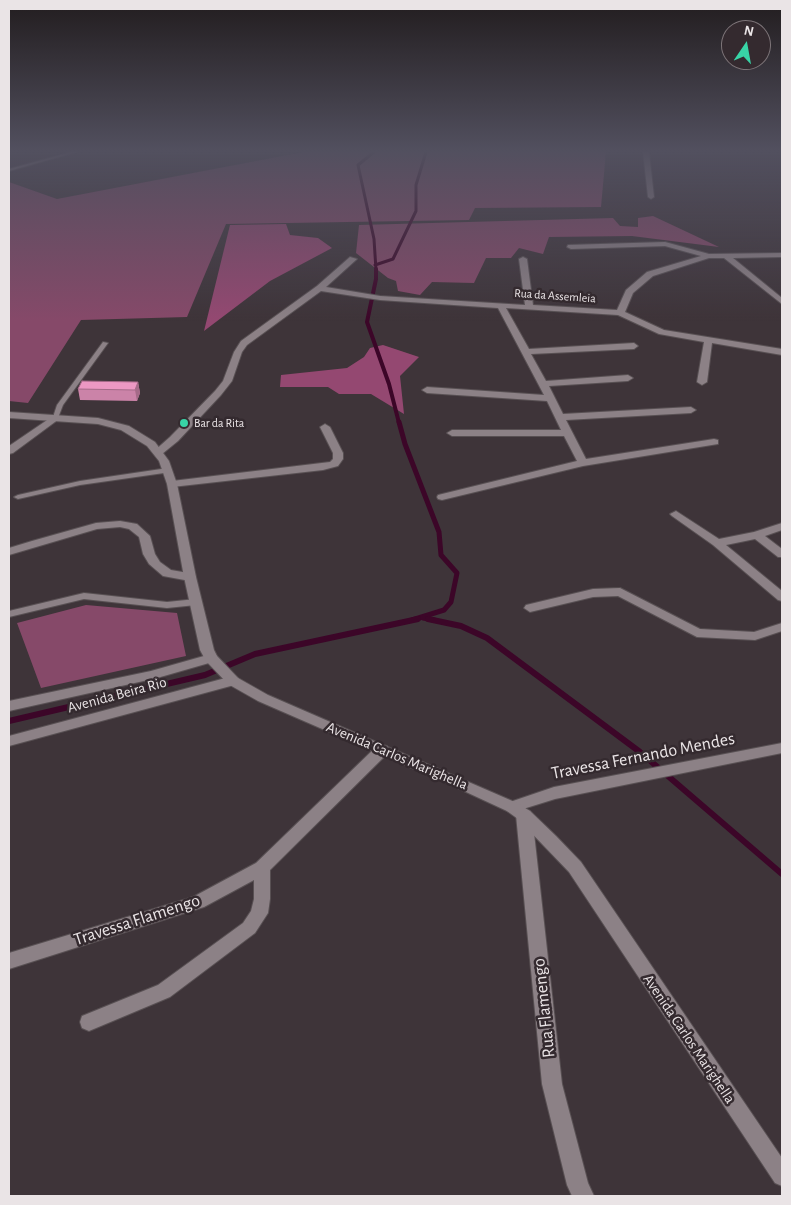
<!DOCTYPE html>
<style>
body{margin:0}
#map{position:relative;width:791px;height:1205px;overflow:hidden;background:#3e3439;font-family:"Alegreya Sans",sans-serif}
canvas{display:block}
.frame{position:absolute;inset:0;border:10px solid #eae4e6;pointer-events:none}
.north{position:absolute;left:721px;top:20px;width:50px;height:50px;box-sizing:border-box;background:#342a2f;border:1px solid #7d7478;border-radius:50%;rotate:12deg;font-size:14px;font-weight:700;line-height:20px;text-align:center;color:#eae4e6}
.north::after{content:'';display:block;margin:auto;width:18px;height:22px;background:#38d4a6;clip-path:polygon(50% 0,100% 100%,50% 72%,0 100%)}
</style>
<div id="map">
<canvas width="791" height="1205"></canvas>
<div class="frame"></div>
<div class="north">N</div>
</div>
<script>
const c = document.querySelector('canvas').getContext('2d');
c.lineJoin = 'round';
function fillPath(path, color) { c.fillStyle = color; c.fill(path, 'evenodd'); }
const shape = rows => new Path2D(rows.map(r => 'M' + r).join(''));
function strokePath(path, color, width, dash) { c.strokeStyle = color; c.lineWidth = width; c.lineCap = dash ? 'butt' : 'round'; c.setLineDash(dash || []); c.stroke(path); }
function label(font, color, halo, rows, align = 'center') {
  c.font = font + ' "Alegreya Sans",sans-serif'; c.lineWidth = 5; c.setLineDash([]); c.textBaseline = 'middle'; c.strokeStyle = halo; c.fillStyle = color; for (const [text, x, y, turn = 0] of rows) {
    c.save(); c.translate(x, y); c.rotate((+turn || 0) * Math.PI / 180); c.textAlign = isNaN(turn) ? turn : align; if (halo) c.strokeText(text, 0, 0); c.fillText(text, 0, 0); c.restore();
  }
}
fillPath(shape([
 [303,152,606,152,601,207,475,208,469,220,226,224,187,317,81,320,28,403,9,401,9,182,57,199],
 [653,216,719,247,632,236,549,237,543,254,519,248,511,258,486,258,474,283,432,282,420,295,398,291,396,281,388,278,356,253,359,225,613,218,620,226,638,227,638,218],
 [86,605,177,613,186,656,41,688,17,623]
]), '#864969');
fillPath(shape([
 [286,224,290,235,318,238,332,248,270,281,204,331,230,225],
 [383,345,419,357,400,376,404,414,371,394,339,394,328,387,280,387,281,375,347,368,364,357,370,348]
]), '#944871');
strokePath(shape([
 [374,152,358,165,374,239,376,270],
 [375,265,393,259,416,211,416,185,426,152]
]), '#3c0628', 3);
strokePath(shape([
 [376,269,376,279,367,322,389,384,399,423]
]), '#3c0628', 4);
strokePath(shape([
 [399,422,405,444,439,532,441,555,457,573,451,602,444,610,412,620],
 [423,618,434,620]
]), '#3c0628', 5);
strokePath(shape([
 [428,619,461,626,487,638,640,752,782,874],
 [9,721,205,675,255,654,418,619]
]), '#3c0628', 6);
const service = shape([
 [71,152,77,152,9,171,9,169,71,152],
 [103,342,108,343,63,405,58,418,54,418,53,417,57,405,103,342],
 [168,468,171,468,171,472,80,485,18,499,14,497,18,495,80,481,168,468],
 [84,593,167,602,196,599,200,602,196,605,167,608,84,599,9,617,9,611,84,593]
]);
const minor = shape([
 [643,152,649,152,654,197,651,199,648,197,643,152],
 [665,242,709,254,782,253,782,257,733,258,782,298,782,304,724,258,709,258,653,276,633,293,625,312,664,330,782,349,782,355,712,343,707,382,702,385,697,382,704,342,659,334,618,315,506,308,529,349,634,343,638,346,634,349,531,354,546,381,628,375,633,378,628,381,549,386,563,414,691,407,696,410,691,413,566,420,586,459,714,439,718,440,718,444,583,466,442,500,438,499,437,497,438,495,577,461,564,436,452,436,447,433,452,430,561,430,547,401,427,393,422,390,427,387,544,395,498,308,380,300,321,291,247,345,242,352,232,381,221,395,178,441,162,454,158,455,153,452,170,437,215,391,223,381,234,352,241,341,317,286,350,257,357,259,326,287,380,296,525,305,519,259,523,257,527,259,533,305,617,310,626,290,647,272,701,256,665,246,571,249,567,247,568,245,665,242],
 [56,414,61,417,59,419,13,453,9,454,9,446,56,414],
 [325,424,330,427,343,453,343,459,338,466,323,470,172,487,167,484,172,481,330,462,333,459,333,453,320,427,325,424],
 [676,511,719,539,754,532,782,523,782,530,765,536,782,549,782,557,778,557,755,539,726,545,782,591,782,601,778,600,713,545,672,516,670,514,676,511],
 [120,521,137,524,150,536,155,554,160,562,171,570,194,574,196,577,194,580,190,581,163,576,149,564,143,554,139,537,129,529,120,527,97,529,9,555,9,548,32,541,96,523,120,521],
 [620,588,700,629,754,632,782,623,782,631,755,640,697,637,618,596,593,597,530,612,524,608,526,605,593,589,620,588],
 [211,654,216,655,218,658,216,661,157,678,9,711,9,701,151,671,211,654],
 [233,676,238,678,240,681,238,684,9,746,9,736,233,676],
 [782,743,782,753,555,799,523,809,530,811,532,815,562,1084,588,1183,594,1196,572,1196,567,1185,542,1084,516,815,518,811,512,813,507,811,504,807,507,803,554,787,782,743],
 [382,745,387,746,389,750,387,754,270,870,270,899,268,913,255,933,170,997,89,1031,82,1028,80,1022,82,1016,158,985,243,923,251,911,254,899,254,880,204,907,9,969,9,953,193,897,256,863,377,746,382,745]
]);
const tertiary = shape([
 [9,412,98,418,129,426,155,442,169,461,177,484,196,577,214,650,217,656,238,678,268,695,517,803,530,811,556,836,581,862,782,1158,782,1186,775,1183,569,872,518,819,507,811,451,785,258,701,228,684,206,661,200,650,184,577,167,484,159,461,147,446,121,430,98,424,9,418,9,412]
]);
strokePath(service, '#585053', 2);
strokePath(minor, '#585053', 2);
strokePath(tertiary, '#585053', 2);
fillPath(service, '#8c8186');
fillPath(minor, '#8c8186');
fillPath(tertiary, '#8c8186');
fillPath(shape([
 [138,382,140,393,137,401,80,400,78,389]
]), '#cb83a8');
fillPath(shape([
 [138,382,140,393,137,401,135,390]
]), '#a56a88');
const building = shape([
 [82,381,138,382,135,390,78,389,82,381]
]);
fillPath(building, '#ec98c3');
strokePath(building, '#a56a88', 1);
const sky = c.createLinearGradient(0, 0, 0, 321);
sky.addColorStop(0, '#221d1f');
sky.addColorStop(0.47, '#52505f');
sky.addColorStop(1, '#52505f00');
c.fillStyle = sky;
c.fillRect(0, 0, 791, 321);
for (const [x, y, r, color] of [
 [184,423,5,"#38d4a6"]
]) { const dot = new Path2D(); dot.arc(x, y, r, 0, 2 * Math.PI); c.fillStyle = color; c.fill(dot); strokePath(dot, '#342a2f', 2); }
label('12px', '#eae4e6', '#342a2f', [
 ["Rua da Assemleia",555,296,4]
]);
label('12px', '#eae4e6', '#342a2f', [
 ["Bar da Rita",194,423]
], 'left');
label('15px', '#eae4e6', '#342a2f', [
 ["Avenida Beira Rio",117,695,-15],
 ["Avenida Carlos Marighella",397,756,23],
 ["Avenida Carlos Marighella",689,1039,56]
]);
label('18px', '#eae4e6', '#342a2f', [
 ["Travessa Fernando Mendes",643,756,-11],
 ["Travessa Flamengo",137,920,-18],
 ["Rua Flamengo",544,1008,-96]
]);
</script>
